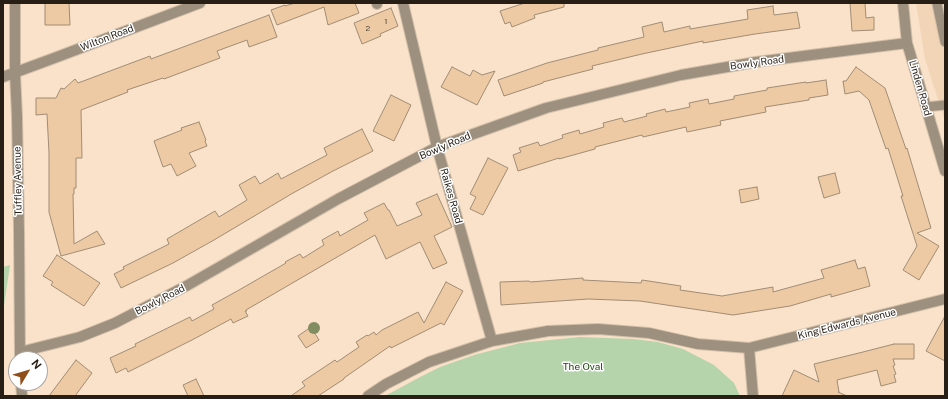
<!DOCTYPE html>
<style>
body{margin:0}
#map{position:relative;width:948px;height:399px;overflow:hidden;background:#f9e2c9;font-family:"Public Sans",sans-serif}
canvas{display:block}
.frame{position:absolute;inset:0;border:4px solid #271f16;pointer-events:none}
.north{position:absolute;left:8px;top:351px;width:40px;height:40px;box-sizing:border-box;background:#fff;border:1px solid #a9a5a2;border-radius:50%;rotate:52deg;font-size:11px;font-weight:700;line-height:16px;text-align:center;color:#271f16}
.north::after{content:'';display:block;margin:auto;width:14px;height:18px;background:#904f1a;clip-path:polygon(50% 0,100% 100%,50% 72%,0 100%)}
</style>
<div id="map">
<canvas width="948" height="399"></canvas>
<div class="frame"></div>
<div class="north">N</div>
</div>
<script>
const c = document.querySelector('canvas').getContext('2d');
c.lineJoin = 'round';
function fillPath(path, color) { c.fillStyle = color; c.fill(path, 'evenodd'); }
const shape = rows => new Path2D(rows.map(r => 'M' + r).join(''));
function strokePath(path, color, width, dash) { c.strokeStyle = color; c.lineWidth = width; c.lineCap = dash ? 'butt' : 'round'; c.setLineDash(dash || []); c.stroke(path); }
function label(font, color, halo, rows, align = 'center') {
  c.font = font + ' "Public Sans",sans-serif'; c.lineWidth = 3; c.setLineDash([]); c.textBaseline = 'middle'; c.strokeStyle = halo; c.fillStyle = color; for (const [text, x, y, turn = 0] of rows) {
    c.save(); c.translate(x, y); c.rotate((+turn || 0) * Math.PI / 180); c.textAlign = isNaN(turn) ? turn : align; if (halo) c.strokeText(text, 0, 0); c.fillText(text, 0, 0); c.restore();
  }
}
fillPath(shape([
 [916,3,945,3,945,121,925,59]
]), '#f1d5b6');
fillPath(shape([
 [10,265,3,312,3,267],
 [580,337,634,339,658,342,683,349,714,365,734,383,740,396,385,396,420,377,440,367,474,355,520,343]
]), '#b5d4ab');
const building = shape([
 [45,3,69,3,70,25,45,25,45,3],
 [295,3,355,3,359,13,328,25,324,7,277,25,271,10,285,5,285,6,295,3],
 [525,3,564,3,564,7,534,15,535,18,512,27,510,22,505,24,500,11,525,3],
 [850,3,865,3,866,18,874,17,874,30,852,31,850,3],
 [773,6,774,15,797,12,800,28,755,34,703,43,703,41,642,54,592,66,593,69,543,82,543,83,504,96,498,80,547,63,598,50,598,48,644,37,642,27,662,22,664,32,690,26,690,29,748,19,747,10,773,6],
 [391,8,398,26,380,34,381,36,362,44,354,23,391,8],
 [269,15,277,37,249,47,247,40,217,51,220,58,164,79,163,78,127,90,128,92,81,110,82,158,76,158,76,188,74,188,74,194,73,194,74,244,97,231,105,244,61,256,49,212,49,153,47,114,36,115,36,98,56,98,61,88,64,89,75,79,78,83,150,56,151,59,269,15],
 [452,67,470,76,473,70,482,75,495,71,477,105,441,87,452,67],
 [856,67,885,88,906,149,907,148,931,228,917,233,939,246,919,280,903,270,917,246,901,196,903,196,888,148,886,149,869,100,859,91,845,94,843,81,846,81,856,67],
 [826,80,828,95,809,98,809,100,765,107,766,112,720,121,721,125,687,132,686,127,643,137,642,135,595,147,595,149,559,159,559,158,518,171,513,155,521,152,519,148,538,142,540,146,563,138,562,135,579,130,580,134,604,127,603,123,622,118,624,122,647,116,646,114,665,109,666,112,690,107,689,103,708,99,709,104,734,99,734,96,767,90,767,88,806,82,806,83,826,80],
 [391,95,411,105,394,141,373,131,391,95],
 [199,122,206,140,205,141,207,146,189,153,196,166,177,176,171,164,163,167,154,141,182,130,181,128,199,122],
 [362,129,373,151,333,171,293,193,214,240,173,263,121,288,114,274,124,269,123,267,169,244,167,239,215,211,219,217,247,200,239,185,255,176,260,184,278,173,281,179,327,155,324,148,362,129],
 [488,158,508,168,483,215,470,209,476,197,470,194,488,158],
 [835,173,840,193,824,198,818,177,835,173],
 [757,187,759,199,741,203,739,190,757,187],
 [437,194,452,227,434,236,447,263,433,269,420,242,386,259,375,235,246,310,247,311,245,311,248,316,233,323,231,319,192,340,128,372,126,368,116,373,110,358,136,346,135,344,190,317,192,321,214,309,212,305,239,290,286,263,285,262,300,254,303,258,324,245,322,240,338,231,340,236,368,220,364,213,384,203,388,210,389,210,397,226,422,215,416,203,437,194],
 [57,255,100,283,84,306,51,285,53,282,43,276,57,255],
 [855,260,858,269,865,267,870,286,831,297,831,294,790,306,733,315,640,301,588,299,501,305,500,282,529,281,530,282,583,278,583,280,641,283,642,280,681,286,680,290,722,296,773,287,773,292,824,278,821,270,855,260],
 [446,282,463,291,444,325,441,323,391,348,390,346,344,378,344,379,318,396,291,396,305,386,302,382,335,360,337,362,359,347,356,342,367,335,368,336,374,332,376,335,382,330,418,312,424,323,446,282],
 [945,316,945,361,926,351,945,316],
 [311,327,319,340,306,348,298,336,311,327],
 [894,344,914,344,914,359,893,359,895,365,893,366,896,374,894,375,896,382,881,386,877,370,837,380,839,392,838,392,847,396,782,396,794,370,819,382,814,364,863,352,894,344],
 [76,360,92,373,75,396,49,396,76,360],
 [196,379,204,396,188,396,183,385,196,379]
]);
fillPath(building, '#edcaa3');
strokePath(building, '#a08c75', 1);
const service = shape([
 [938,3,937,4,945,42],
 [926,107,945,105]
]);
const minor = shape([
 [15,3,15,73,17,116,19,232,20,359],
 [377,3,377,4],
 [403,3,437,147,492,341],
 [903,3,907,43,945,171],
 [3,77,57,57,200,3],
 [749,348,753,396],
 [20,352,80,337,115,323,188,285,338,199,437,147,546,108,681,75,756,62,907,43],
 [21,383,22,396],
 [368,396,386,384,429,362,492,341,548,331,598,329,649,333,698,344,749,348,945,299]
]);
strokePath(service, '#d3bfa9', 11);
strokePath(minor, '#d3bfa9', 12);
strokePath(service, '#9d907f', 9);
strokePath(minor, '#9d907f', 10);
c.fillStyle = '#818c61';
for (const [x, y] of [
 [314,328]
]) { c.beginPath(); c.arc(x, y, 6, 0, 2 * Math.PI); c.fill(); }
label('8px', '#584a39', null, [
 ["1",386,22],
 ["2",368,29]
]);
label('10px', '#271f16', '#fff', [
 ["Wilton Road",107,38,-21],
 ["Bowly Road",757,63,-8],
 ["Linden Road",920,88,74],
 ["Bowly Road",445,146,-23],
 ["Tuffley Avenue",18,181,-91],
 ["Raikes Road",451,196,74],
 ["Bowly Road",160,300,-27],
 ["King Edwards Avenue",847,324,-14]
]);
label('10px', '#1e450c', '#fff', [
 ["The Oval",583,367]
]);
</script>
